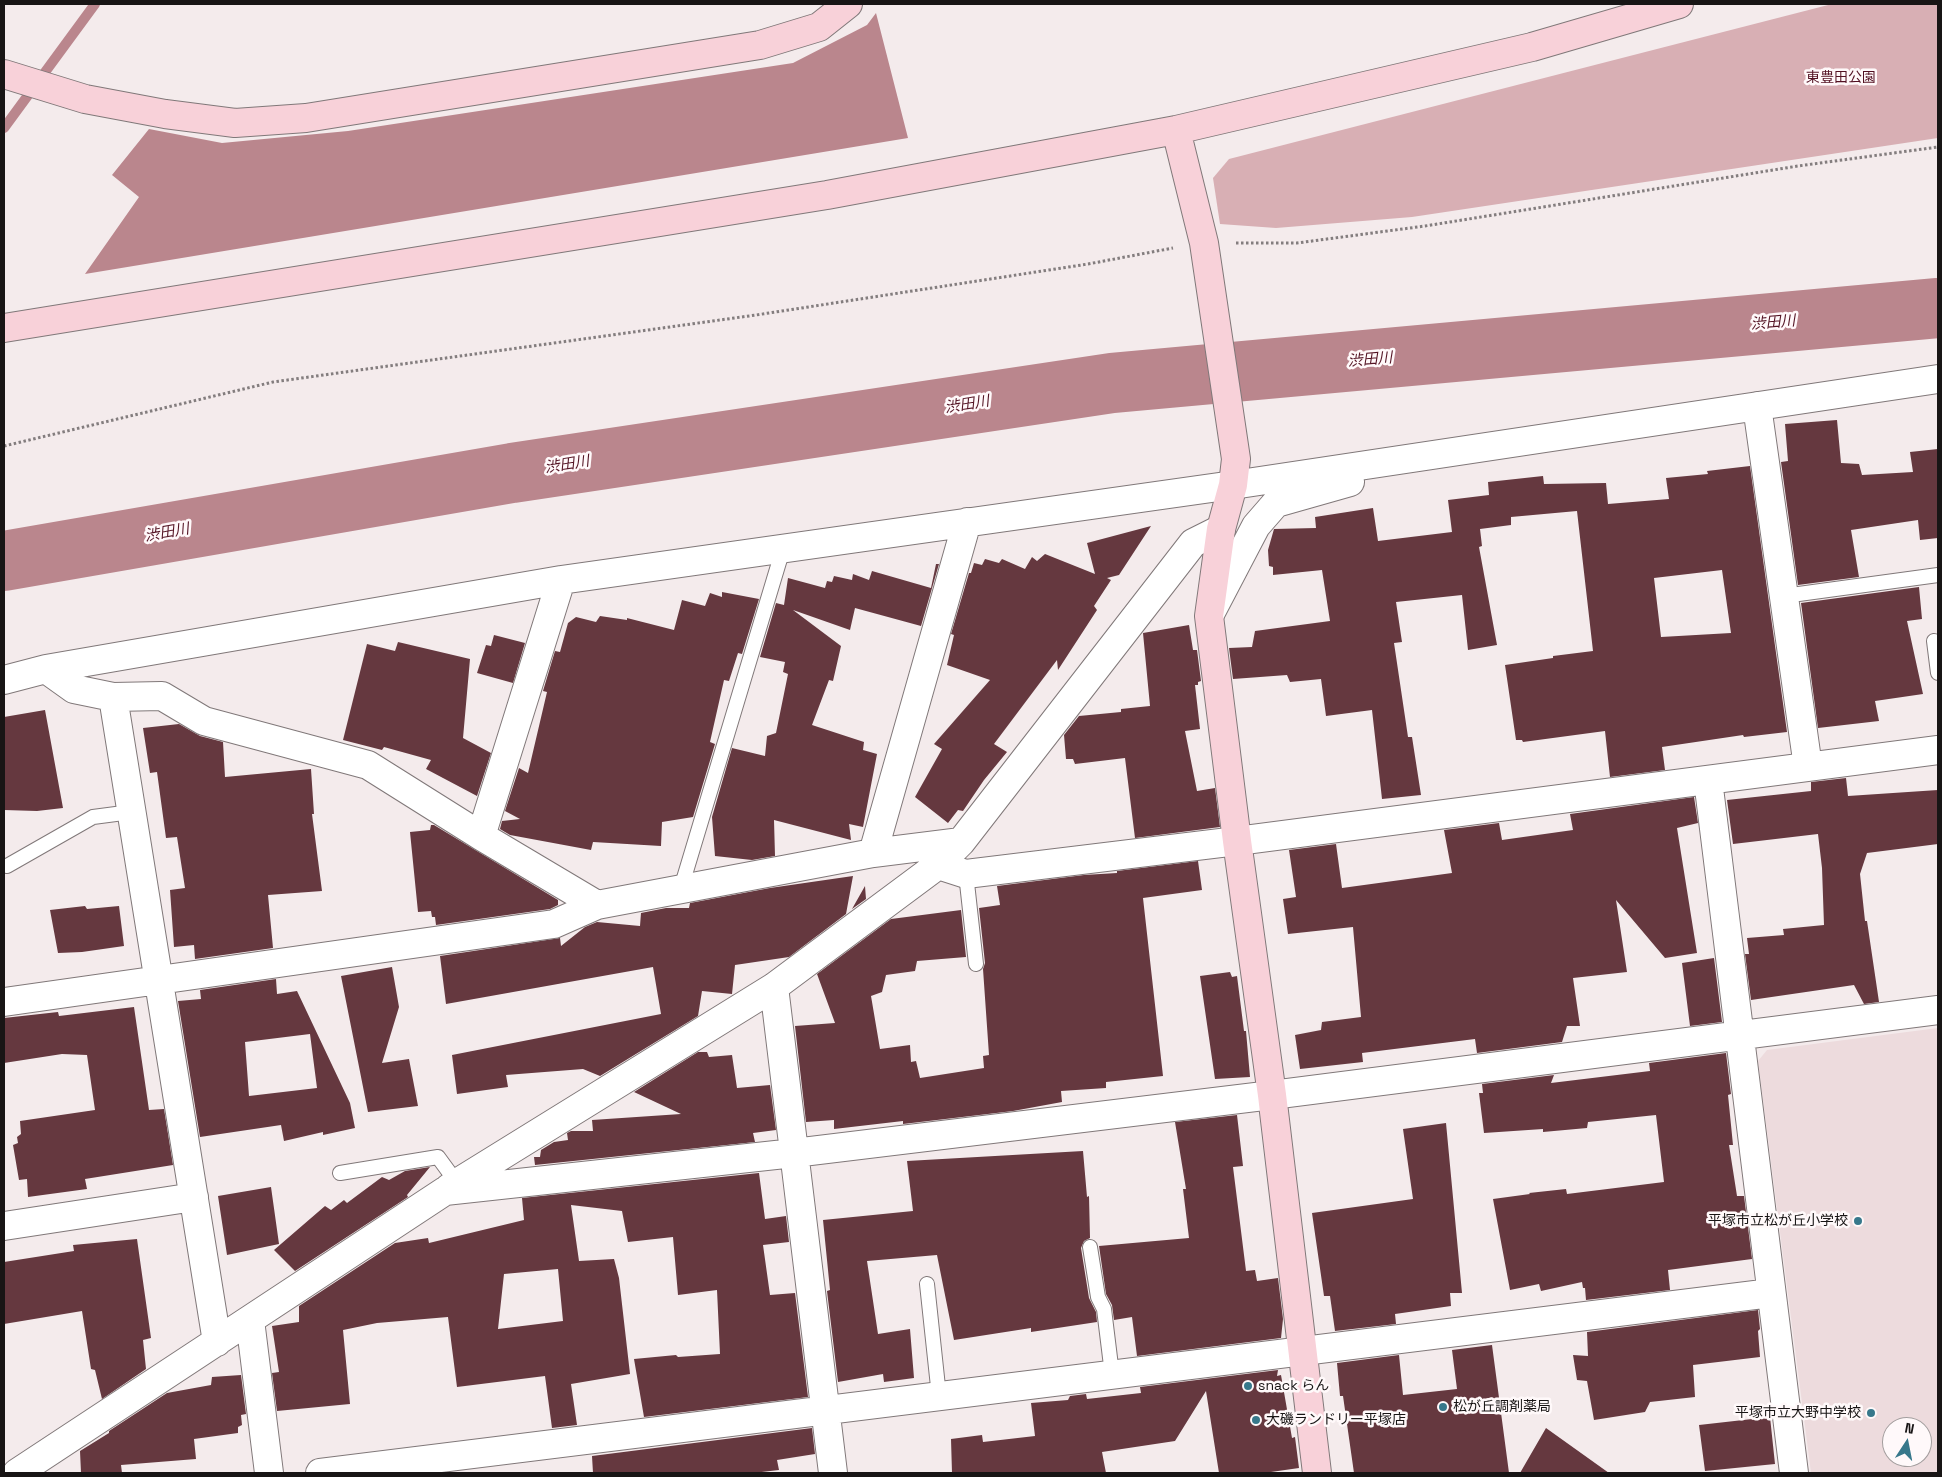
<!DOCTYPE html>
<meta charset="utf-8">
<style>
body{margin:0}
#map{position:relative;width:1942px;height:1477px;overflow:hidden;background:#f4ebec;font-family:"Space Grotesk",sans-serif}
canvas{display:block}
.frame{position:absolute;inset:0;border:5px solid #181515;pointer-events:none}
.north{position:absolute;left:1882px;top:1417px;width:50px;height:50px;box-sizing:border-box;background:#fff9fa;border:1px solid #a39e9e;border-radius:50%;rotate:11deg;font-size:14px;font-weight:700;line-height:20px;text-align:center;color:#181515}
.north::after{content:'';display:block;margin:auto;width:18px;height:22px;background:#37788b;clip-path:polygon(50% 0,100% 100%,50% 72%,0 100%)}
</style>
<div id="map">
<canvas width="1942" height="1477"></canvas>
<div class="frame"></div>
<div class="north">N</div>
</div>
<script>
const c = document.querySelector('canvas').getContext('2d');
c.lineJoin = 'round';
function fillPath(path, color) { c.fillStyle = color; c.fill(path, 'evenodd'); }
const shape = rows => new Path2D(rows.map(r => 'M' + r).join(''));
function strokePath(path, color, width, dash) { c.strokeStyle = color; c.lineWidth = width; c.lineCap = dash ? 'butt' : 'round'; c.setLineDash(dash || []); c.stroke(path); }
function label(font, color, halo, rows, align = 'center') {
  c.font = font + ' "Space Grotesk","Noto Sans JP",sans-serif'; c.lineWidth = 5; c.setLineDash([]); c.textBaseline = 'middle'; c.strokeStyle = halo; c.fillStyle = color; for (const [text, x, y, turn = 0] of rows) {
    c.save(); c.translate(x, y); c.rotate((+turn || 0) * Math.PI / 180); c.textAlign = isNaN(turn) ? turn : align; if (halo) c.strokeText(text, 0, 0); c.fillText(text, 0, 0); c.restore();
  }
}
fillPath(shape([
 [1938,1028,1938,1473,1811,1473,1758,1061,1767,1050],
 [1892,1427,1922,1427,1922,1457,1892,1457]
]), '#eddbdd');
fillPath(shape([
 [1832,4,1938,4,1938,138,1412,217,1276,228,1220,224,1213,178,1229,159]
]), '#d8afb4');
fillPath(shape([
 [876,13,908,138,85,274,139,197,112,175,149,129,222,143,348,131,793,63,867,25]
]), '#ba868d');
strokePath(shape([
 [4,128,95,4]
]), '#ba868d', 10);
strokePath(shape([
 [4,561,512,473,1112,383,1938,308]
]), '#ba868d', 60);
fillPath(shape([
 [1837,420,1841,463,1859,464,1862,475,1913,472,1910,452,1938,449,1938,538,1920,540,1918,520,1851,530,1859,577,1798,585,1781,462,1788,461,1785,424],
 [1750,466,1787,732,1744,737,1743,735,1662,747,1665,770,1610,777,1605,731,1523,742,1522,740,1516,740,1505,665,1553,658,1553,656,1593,651,1577,511,1511,517,1511,525,1480,529,1482,546,1479,547,1497,645,1468,650,1462,595,1396,602,1402,642,1394,643,1408,737,1412,737,1421,795,1382,799,1372,710,1326,716,1321,679,1290,682,1287,675,1233,679,1229,648,1252,647,1255,631,1330,621,1322,570,1273,575,1273,567,1269,566,1268,550,1274,529,1316,528,1315,517,1373,508,1378,541,1452,532,1448,500,1489,495,1488,482,1543,476,1544,484,1606,483,1608,504,1669,499,1666,478,1708,474,1707,471],
 [1722,570,1731,633,1661,637,1654,578],
 [1151,526,1119,575,1107,578,1111,580,1094,606,1097,610,1058,670,1057,660,994,744,1007,752,984,780,963,811,958,810,948,823,915,797,942,749,934,744,990,680,947,665,954,635,951,634,969,573,971,573,974,563,982,565,985,559,999,563,1002,559,1025,569,1032,557,1037,561,1045,554,1095,574,1087,543],
 [936,564,939,564,921,626,855,608,850,630,793,610,841,646,833,681,829,680,812,725,864,742,863,750,877,754,863,827,849,824,851,840,774,820,775,856,752,860,715,856,712,817,732,748,765,756,767,736,776,733,788,674,783,672,785,662,760,657,776,603,784,605,788,578,825,588,827,581,832,582,834,576,852,580,853,574,869,580,872,571,931,588],
 [1919,587,1922,619,1907,621,1923,694,1875,701,1879,721,1818,728,1801,603],
 [722,592,759,599,742,654,738,653,729,681,724,680,710,742,715,744,693,817,662,822,661,846,593,842,591,850,510,835,500,829,502,821,520,819,505,811,519,768,528,773,547,692,543,691,555,651,560,652,568,623,576,617,596,622,600,616,627,620,627,618,674,630,682,600,705,606,710,593,722,597],
 [1189,625,1193,650,1197,650,1201,681,1198,682,1198,685,1195,685,1200,729,1185,731,1197,791,1215,788,1220,827,1135,838,1125,758,1075,764,1073,759,1066,759,1064,735,1079,716,1121,712,1121,709,1150,706,1143,633],
 [494,635,525,643,513,683,477,673,486,645,491,646],
 [398,642,470,659,463,738,491,753,477,796,426,769,431,760,384,747,382,750,343,740,367,644,395,651],
 [45,710,63,808,37,811,4,810,4,717],
 [179,724,200,736,223,742,225,777,311,769,314,814,312,814,322,891,268,895,273,948,195,959,194,945,174,947,170,890,185,888,177,837,166,838,157,772,150,773,143,728],
 [1846,778,1848,796,1938,790,1938,844,1867,853,1860,874,1865,921,1867,921,1879,1002,1864,1004,1854,985,1751,1000,1745,954,1749,954,1747,938,1784,935,1783,929,1824,925,1822,868,1818,834,1733,844,1727,800,1811,791,1811,782],
 [1694,797,1698,823,1677,828,1697,953,1665,958,1616,900,1627,972,1573,978,1580,1026,1567,1026,1562,1042,1477,1053,1475,1039,1362,1053,1363,1062,1300,1069,1295,1035,1321,1030,1322,1022,1361,1017,1353,927,1288,934,1283,899,1296,897,1289,850,1336,844,1342,888,1452,873,1444,830,1499,823,1502,840,1573,830,1570,814],
 [431,825,434,825,558,900,558,905,550,909,436,925,435,917,432,917,431,911,418,912,410,832,430,830],
 [1198,861,1202,890,1143,898,1163,1076,1106,1082,1106,1088,1061,1091,1062,1102,1013,1111,903,1124,903,1121,834,1129,834,1120,806,1122,795,1026,835,1023,817,974,891,919,961,910,966,957,917,961,915,971,886,975,882,992,871,996,880,1049,910,1045,911,1062,916,1061,920,1078,984,1068,983,1056,989,1055,983,969,985,963,979,908,1000,905,997,886,1084,875,1117,873,1117,871],
 [853,876,846,914,789,957,735,965,732,994,702,991,698,1016,600,1076,583,1069,506,1075,508,1087,457,1094,452,1055,661,1014,653,967,446,1004,440,956,560,938,561,946,585,927,597,922,640,926,641,913,666,908,689,908,690,903,770,888],
 [865,886,866,899,852,909],
 [85,906,87,909,119,906,124,946,82,952,58,953,50,910],
 [1714,958,1722,1022,1690,1026,1682,963],
 [392,967,399,1007,382,1063,409,1059,418,1106,368,1112,341,976],
 [1230,972,1232,977,1237,976,1244,1031,1246,1031,1250,1077,1215,1079,1200,976],
 [276,979,277,994,297,991,350,1103,355,1128,323,1135,323,1132,284,1141,281,1125,200,1137,178,1001,201,999,200,990],
 [310,1034,317,1088,249,1096,245,1042],
 [134,1007,149,1110,164,1109,173,1165,85,1179,87,1189,28,1197,27,1179,19,1180,13,1145,18,1143,17,1137,21,1134,20,1121,95,1110,87,1055,62,1054,4,1063,4,1018,58,1012,59,1016],
 [698,1052,707,1052,709,1057,732,1055,737,1088,770,1085,776,1130,753,1133,755,1142,535,1165,534,1157,540,1157,541,1150,554,1142,568,1140,567,1133,571,1131,593,1131,592,1120,681,1114,634,1092],
 [1726,1053,1731,1094,1728,1095,1733,1145,1729,1145,1737,1196,1744,1196,1752,1259,1668,1270,1670,1290,1586,1300,1585,1288,1583,1288,1582,1282,1541,1291,1539,1284,1510,1290,1493,1199,1530,1194,1529,1193,1566,1189,1567,1194,1664,1182,1656,1115,1588,1122,1587,1128,1543,1132,1543,1129,1484,1133,1479,1093,1483,1093,1482,1084,1554,1075,1551,1083,1650,1071,1649,1063],
 [1237,1115,1243,1166,1233,1167,1246,1271,1255,1270,1257,1281,1278,1278,1283,1319,1281,1338,1137,1356,1132,1317,1114,1320,1112,1305,1106,1294,1099,1246,1189,1238,1183,1189,1186,1189,1175,1122],
 [1446,1123,1462,1293,1450,1293,1451,1306,1395,1314,1396,1324,1335,1331,1330,1296,1324,1296,1312,1213,1413,1199,1403,1129],
 [1083,1151,1087,1197,1089,1196,1090,1238,1084,1241,1081,1248,1089,1298,1096,1312,1097,1322,1031,1332,1031,1328,954,1340,937,1255,867,1261,878,1334,910,1329,914,1378,884,1382,883,1374,838,1382,827,1291,830,1290,823,1220,913,1211,907,1161],
 [430,1167,407,1195,408,1197,295,1271,274,1250,325,1206,331,1210,344,1200,347,1203,382,1177,389,1180,405,1171],
 [759,1173,765,1219,786,1216,789,1242,763,1245,770,1295,795,1293,808,1397,644,1417,634,1359,676,1355,678,1357,720,1354,717,1290,678,1295,673,1237,628,1242,622,1211,571,1205,579,1261,614,1259,619,1278,630,1374,571,1384,577,1425,552,1428,545,1376,457,1387,448,1317,377,1323,343,1330,350,1404,277,1411,272,1373,279,1372,272,1326,299,1322,299,1306,395,1243,428,1238,429,1243,524,1220,522,1198],
 [558,1269,563,1321,498,1329,504,1274],
 [271,1187,279,1244,227,1255,218,1196],
 [137,1239,151,1338,143,1340,146,1369,102,1399,95,1370,91,1369,82,1311,4,1324,4,1262,74,1251,73,1245],
 [1758,1310,1760,1329,1758,1331,1760,1357,1693,1365,1695,1397,1650,1402,1645,1412,1594,1420,1587,1381,1577,1380,1573,1355,1588,1356,1587,1332],
 [1492,1345,1509,1473,1354,1473,1343,1396,1340,1396,1337,1363,1399,1355,1403,1395,1457,1389,1452,1350],
 [1278,1370,1277,1376,1281,1375,1292,1438,1295,1437,1299,1468,1264,1473,1219,1473,1206,1391,1175,1441,1102,1452,1106,1473,952,1473,951,1439,982,1435,983,1442,1035,1436,1031,1403,1068,1400,1070,1396,1086,1394,1087,1399,1141,1393,1140,1387],
 [241,1375,246,1414,241,1415,242,1425,238,1427,238,1433,194,1439,196,1459,121,1465,122,1473,81,1473,80,1451,109,1433,109,1431,167,1393,211,1385,212,1377],
 [1770,1417,1775,1464,1705,1471,1699,1425],
 [812,1428,815,1454,777,1460,779,1470,753,1473,593,1473,592,1456],
 [1546,1428,1609,1473,1520,1473]
]), '#65383f');
const lane = shape([
 [1784,596,1938,575],
 [1934,641,1938,673],
 [7,866,93,817,131,812],
 [966,874,976,964],
 [681,888,783,549],
 [340,1173,438,1157,457,1183],
 [1090,1247,1098,1297,1104,1309,1112,1374],
 [927,1284,939,1396]
]);
const street = shape([
 [1757,406,1808,767],
 [1211,612,1256,526,1276,503,1350,482],
 [46,669,74,689,113,697,162,696,204,721,368,765,481,836,597,905],
 [4,680,46,669,561,580,1233,485,1938,379],
 [113,697,217,1342],
 [1708,780,1794,1473],
 [481,836,561,580],
 [873,853,967,522],
 [938,865,966,874,1237,841,1938,750],
 [774,987,833,1473],
 [4,1002,554,924,597,905,873,853,961,842],
 [449,1188,774,987,938,865,961,842,1193,543,1221,529],
 [4,1226,194,1197],
 [250,1320,269,1473],
 [17,1473,445,1191,794,1153,1272,1095,1938,1010],
 [320,1473,1771,1293]
]);
const secondary = shape([
 [4,74,85,99,165,114,235,123,306,118,760,45,819,27,848,4],
 [1176,130,1204,243,1236,459,1233,485,1221,529,1209,616,1237,841,1272,1095,1317,1473],
 [4,328,827,195,1176,130,1532,47,1679,4]
]);
strokePath(lane, '#807879', 16);
strokePath(street, '#807879', 30);
strokePath(secondary, '#807879', 30);
strokePath(shape([
 [1236,243,1297,243,1425,226,1798,166,1938,147],
 [4,446,273,382,756,315,1088,264,1173,248]
]), '#837d7e', 3, [2.5, 2.5]);
strokePath(lane, '#fff', 14);
strokePath(street, '#fff', 28);
strokePath(secondary, '#f8d1d9', 28);
for (const [x, y, r, color] of [
 [1858,1221,5,"#37788b"],
 [1248,1386,5,"#37788b"],
 [1443,1407,5,"#37788b"],
 [1871,1413,5,"#37788b"],
 [1256,1420,5,"#37788b"]
]) { const dot = new Path2D(); dot.arc(x, y, r, 0, 2 * Math.PI); c.fillStyle = color; c.fill(dot); strokePath(dot, '#fff9fa', 2); }
label('14px', '#521122', '#fff9fa', [
 ["東豊田公園",1841,78]
]);
label('14px', '#181515', '#fff9fa', [
 ["平塚市立松が丘小学校",1848,1221,"right"],
 ["snack らん",1258,1386],
 ["松が丘調剤薬局",1453,1407],
 ["平塚市立大野中学校",1861,1413,"right"],
 ["大磯ランドリー平塚店",1266,1420]
], 'left');
label('italic 15px', '#541424', '#fff9fa', [
 ["渋田川",1773,323,-5],
 ["渋田川",1370,360,-5],
 ["渋田川",967,405,-9],
 ["渋田川",567,465,-9],
 ["渋田川",167,533,-10]
]);
</script>
